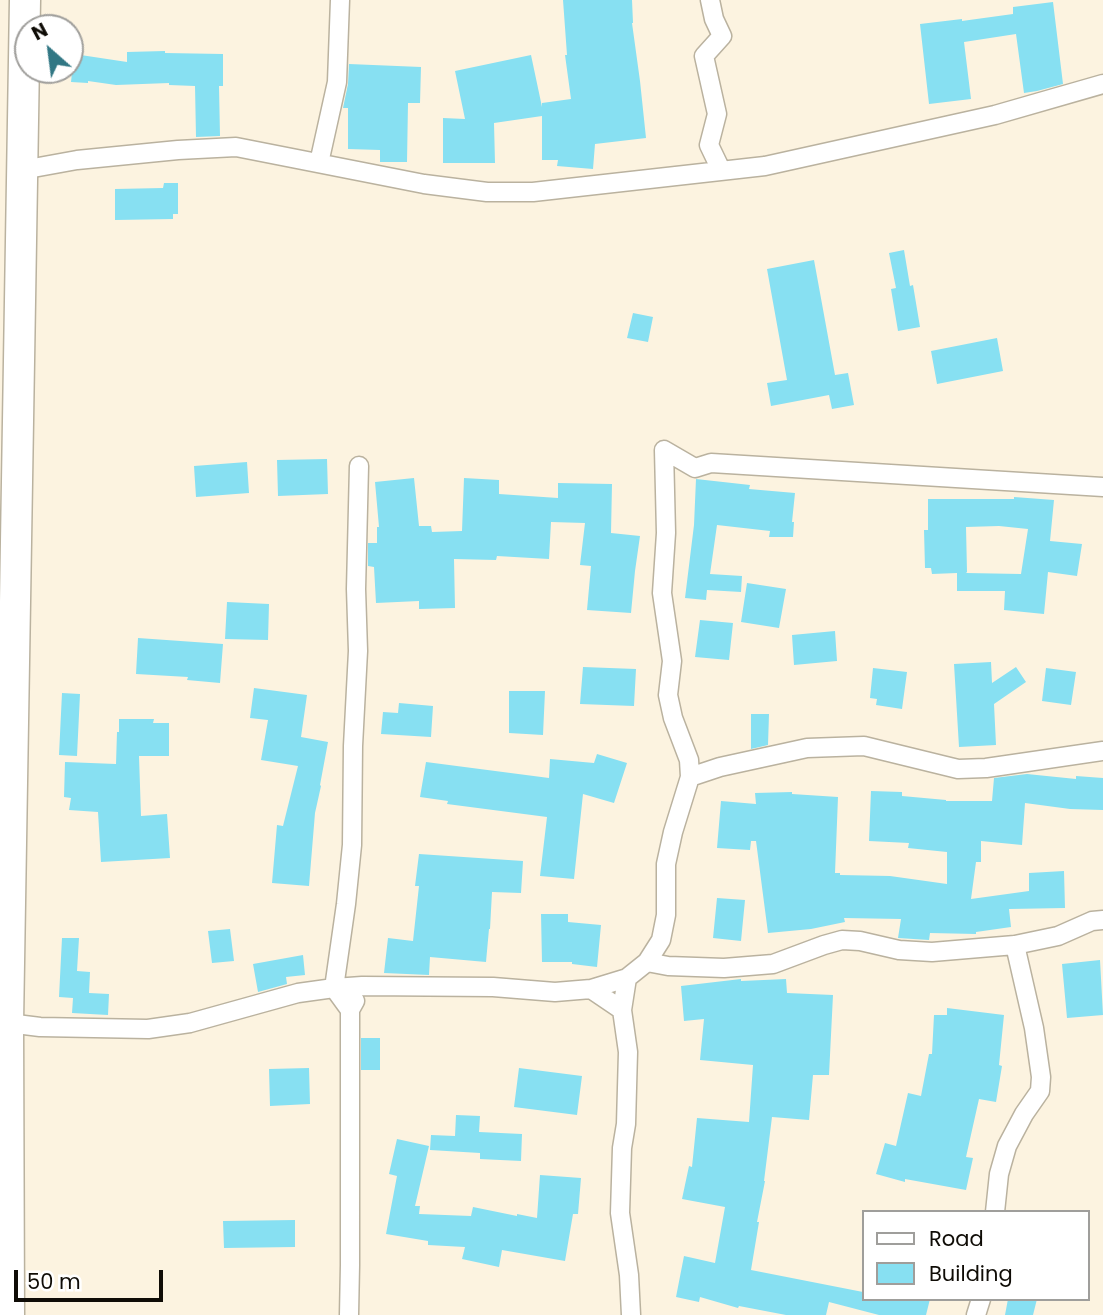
<!DOCTYPE html>
<style>
body{margin:0}
#map{position:relative;width:1103px;height:1315px;overflow:hidden;background:#fcf3e0;font-family:Poppins,sans-serif}
canvas{display:block}
.legend{position:absolute;left:862px;top:1210px;width:228px;height:91px;box-sizing:border-box;background:#fff;border:2px solid #9f9e9b;margin:0;padding:9px 12px;list-style:none;font-size:21px;color:#0f0c06}
.legend li{display:flex;align-items:center;gap:14px;height:35px}
.legend b{width:35px;border:2px solid #9f9e9b}
.north{position:absolute;left:14px;top:14px;width:70px;height:70px;box-sizing:border-box;background:#fff;border:2px solid #9f9e9b;border-radius:50%;rotate:332deg;font-size:19px;font-weight:700;line-height:28px;text-align:center;color:#0f0c06}
.north::after{content:'';display:block;margin:auto;width:24px;height:32px;background:#317784;clip-path:polygon(50% 0,100% 100%,50% 72%,0 100%)}
.scale{position:absolute;left:14px;top:1270px;width:149px;height:32px;box-sizing:border-box;border:4px solid #0f0c06;border-top:0;padding-left:9px;font-size:21px;line-height:24px;white-space:nowrap;color:#0f0c06;-webkit-text-stroke:5px #fff;paint-order:stroke}
</style>
<div id="map">
<canvas width="1103" height="1315"></canvas>
<ul class="legend">
<li><b style="height:9px;background:#fff"></b>Road</li>
<li><b style="height:19px;background:#87e0f2"></b>Building</li>
</ul>
<div class="north">N</div>
<div class="scale">50 m</div>
</div>
<script>
const c = document.querySelector('canvas').getContext('2d');
c.lineJoin = 'round';
function fillPath(path, color) { c.fillStyle = color; c.fill(path, 'evenodd'); }
const shape = rows => new Path2D(rows.map(r => 'M' + r).join(''));
function strokePath(path, color, width, dash) { c.strokeStyle = color; c.lineWidth = width; c.lineCap = dash ? 'butt' : 'round'; c.setLineDash(dash || []); c.stroke(path); }
fillPath(shape([
 [563,0,632,0,633,23,632,23,640,81,646,138,595,144,593,169,557,166,558,160,542,160,542,116,494,123,495,163,443,163,443,118,465,119,455,71,531,55,542,107,542,103,571,99,565,55,567,55],
 [1053,2,1063,84,1037,91,1024,93,1016,34,964,42,971,99,929,104,920,24,962,19,962,21,1013,14,1013,7],
 [165,51,165,53,223,54,223,86,219,86,220,136,196,137,195,86,169,85,169,83,116,85,88,81,88,83,71,82,74,54,127,62,127,52],
 [349,64,421,67,420,103,408,103,407,162,380,162,380,150,348,149,348,108,343,108,348,84],
 [164,183,178,183,178,214,173,214,173,219,115,220,115,189,163,188],
 [904,250,910,286,913,285,920,327,898,331,891,289,896,288,889,253],
 [814,260,835,375,848,373,854,405,832,409,829,395,771,406,767,383,787,380,767,269],
 [633,313,653,317,648,342,627,338],
 [997,338,1003,371,937,384,931,351],
 [327,459,328,494,278,496,277,460],
 [247,462,249,493,196,497,194,466],
 [414,478,419,526,431,526,432,532,462,531,464,478,499,480,499,494,558,498,558,483,612,484,611,533,640,536,635,571,631,613,587,610,591,566,580,565,585,523,551,522,549,559,497,556,496,560,454,559,455,608,419,609,419,601,376,603,374,567,368,566,368,543,377,543,377,527,379,527,375,482],
 [696,479,750,485,749,489,795,493,792,522,794,522,793,537,769,537,770,531,717,525,710,574,742,576,741,592,707,590,706,600,685,598,694,525],
 [1014,497,1054,500,1050,541,1082,544,1077,576,1048,572,1044,614,1004,610,1005,591,957,591,957,573,932,574,931,568,925,568,924,530,928,530,928,499,1014,499],
 [999,526,1028,529,1021,574,966,573,967,572,966,527],
 [747,583,786,589,779,628,741,622],
 [227,602,269,604,268,640,225,639],
 [700,620,733,623,729,660,695,657],
 [835,631,837,661,794,665,792,635],
 [138,638,223,644,220,683,187,680,188,677,136,674],
 [991,662,992,683,1016,667,1026,682,994,704,996,745,959,747,954,664],
 [583,667,636,669,634,706,580,704],
 [873,668,907,672,902,709,876,705,877,699,870,698],
 [1046,668,1076,672,1071,705,1042,701],
 [254,688,307,695,301,737,328,742,320,785,321,786,315,813,309,886,272,883,277,825,283,826,298,766,261,760,268,720,250,718],
 [509,691,545,691,543,735,509,733],
 [62,693,80,694,77,756,59,755],
 [399,703,433,706,431,737,381,734,383,712,398,713],
 [751,714,769,714,768,745,751,749],
 [119,719,154,719,153,723,169,723,169,756,139,756,141,816,167,814,170,858,101,862,98,812,69,810,71,798,64,797,65,762,116,764,117,732,119,732],
 [597,754,627,763,614,803,583,794,574,879,540,876,547,817,447,804,448,801,420,797,426,762,549,778,550,759,594,763],
 [1027,774,1076,779,1076,776,1103,778,1103,810,1070,809,1025,803,1022,845,981,841,981,862,976,862,971,899,1029,891,1029,873,1064,871,1065,908,1009,909,1011,927,976,932,976,934,930,933,929,940,898,938,901,919,844,918,845,922,811,929,768,933,756,841,751,841,750,850,717,848,721,801,756,804,755,793,792,792,792,794,838,797,835,873,840,873,840,875,890,876,947,884,947,852,908,848,909,843,869,841,871,791,902,792,902,796,946,800,946,801,992,801,994,778],
 [419,854,523,861,521,893,492,892,490,929,489,929,486,962,430,957,429,975,384,973,388,938,413,941,419,886,415,886],
 [717,898,745,900,741,941,713,938],
 [541,914,568,914,568,922,601,925,597,967,572,964,572,962,542,962],
 [230,929,234,961,212,963,208,931],
 [62,938,79,938,77,971,90,972,89,993,109,994,108,1015,72,1013,73,998,59,997],
 [303,955,305,975,286,977,287,984,258,992,253,964],
 [1100,960,1103,1015,1067,1018,1062,964],
 [741,979,741,981,786,979,787,993,833,995,829,1075,813,1075,809,1120,772,1117,764,1181,765,1181,757,1222,759,1222,751,1270,863,1292,863,1299,930,1299,926,1315,879,1315,829,1302,826,1315,786,1315,739,1306,738,1308,700,1297,699,1302,676,1297,684,1256,715,1263,725,1207,682,1199,689,1166,692,1167,697,1118,749,1122,753,1065,700,1060,704,1019,684,1021,681,986],
 [947,1008,1004,1015,999,1065,1002,1066,996,1102,979,1099,966,1157,973,1158,966,1190,905,1179,905,1182,876,1174,885,1143,896,1146,908,1093,921,1096,929,1054,932,1054,934,1015,947,1015],
 [361,1038,380,1038,380,1070,361,1070],
 [309,1068,310,1104,270,1106,269,1069],
 [519,1068,582,1076,577,1115,514,1107],
 [456,1115,480,1116,479,1132,522,1134,521,1161,480,1159,480,1153,430,1150,431,1135,455,1136],
 [397,1139,429,1146,415,1206,420,1206,419,1214,471,1216,473,1207,517,1216,517,1214,537,1218,540,1175,581,1178,578,1214,573,1214,565,1261,502,1250,499,1267,462,1259,465,1247,428,1245,428,1241,386,1234,397,1176,389,1174],
 [295,1220,295,1247,224,1248,223,1221],
 [1008,1299,1037,1299,1033,1315,1005,1315]
]), '#87e0f2');
const minor = shape([
 [710,0,714,19,722,36,704,56,717,114,709,145,721,170],
 [319,163,337,82,340,0],
 [22,170,77,160,178,150,236,147,424,184,487,192,533,192,765,166,995,115,1103,84],
 [690,777,720,767,807,748,864,746,958,769,986,768,1103,751],
 [647,962,668,966,724,968,773,964,824,945,842,940,860,941,899,950,932,952,1015,945,1058,936,1092,921,1103,920],
 [627,978,622,1010,628,1052,626,1124,622,1148,620,1213,629,1275,631,1315],
 [591,989,622,1010],
 [350,1010,334,988,346,904,352,845,353,746,358,651,356,589,359,466],
 [8,1023,40,1027,148,1029,190,1023,298,993,334,988,362,986,493,987,555,992,591,989,627,978,647,962,661,940,666,915,666,864,673,832,690,777,689,760,673,718,668,695,672,661,662,593,666,533,664,450,695,468,711,463,1103,487],
 [995,1212,999,1174,1007,1146,1024,1114,1040,1091,1041,1077,1034,1028,1015,945],
 [349,1315,350,1265,350,1010,355,1001],
 [976,1315,981,1299]
]);
const trunk = shape([
 [9,1315,8,1023,25,0]
]);
strokePath(minor, '#bab29f', 21);
strokePath(trunk, '#bab29f', 33);
strokePath(minor, '#fff', 18);
strokePath(trunk, '#fff', 30);
</script>
